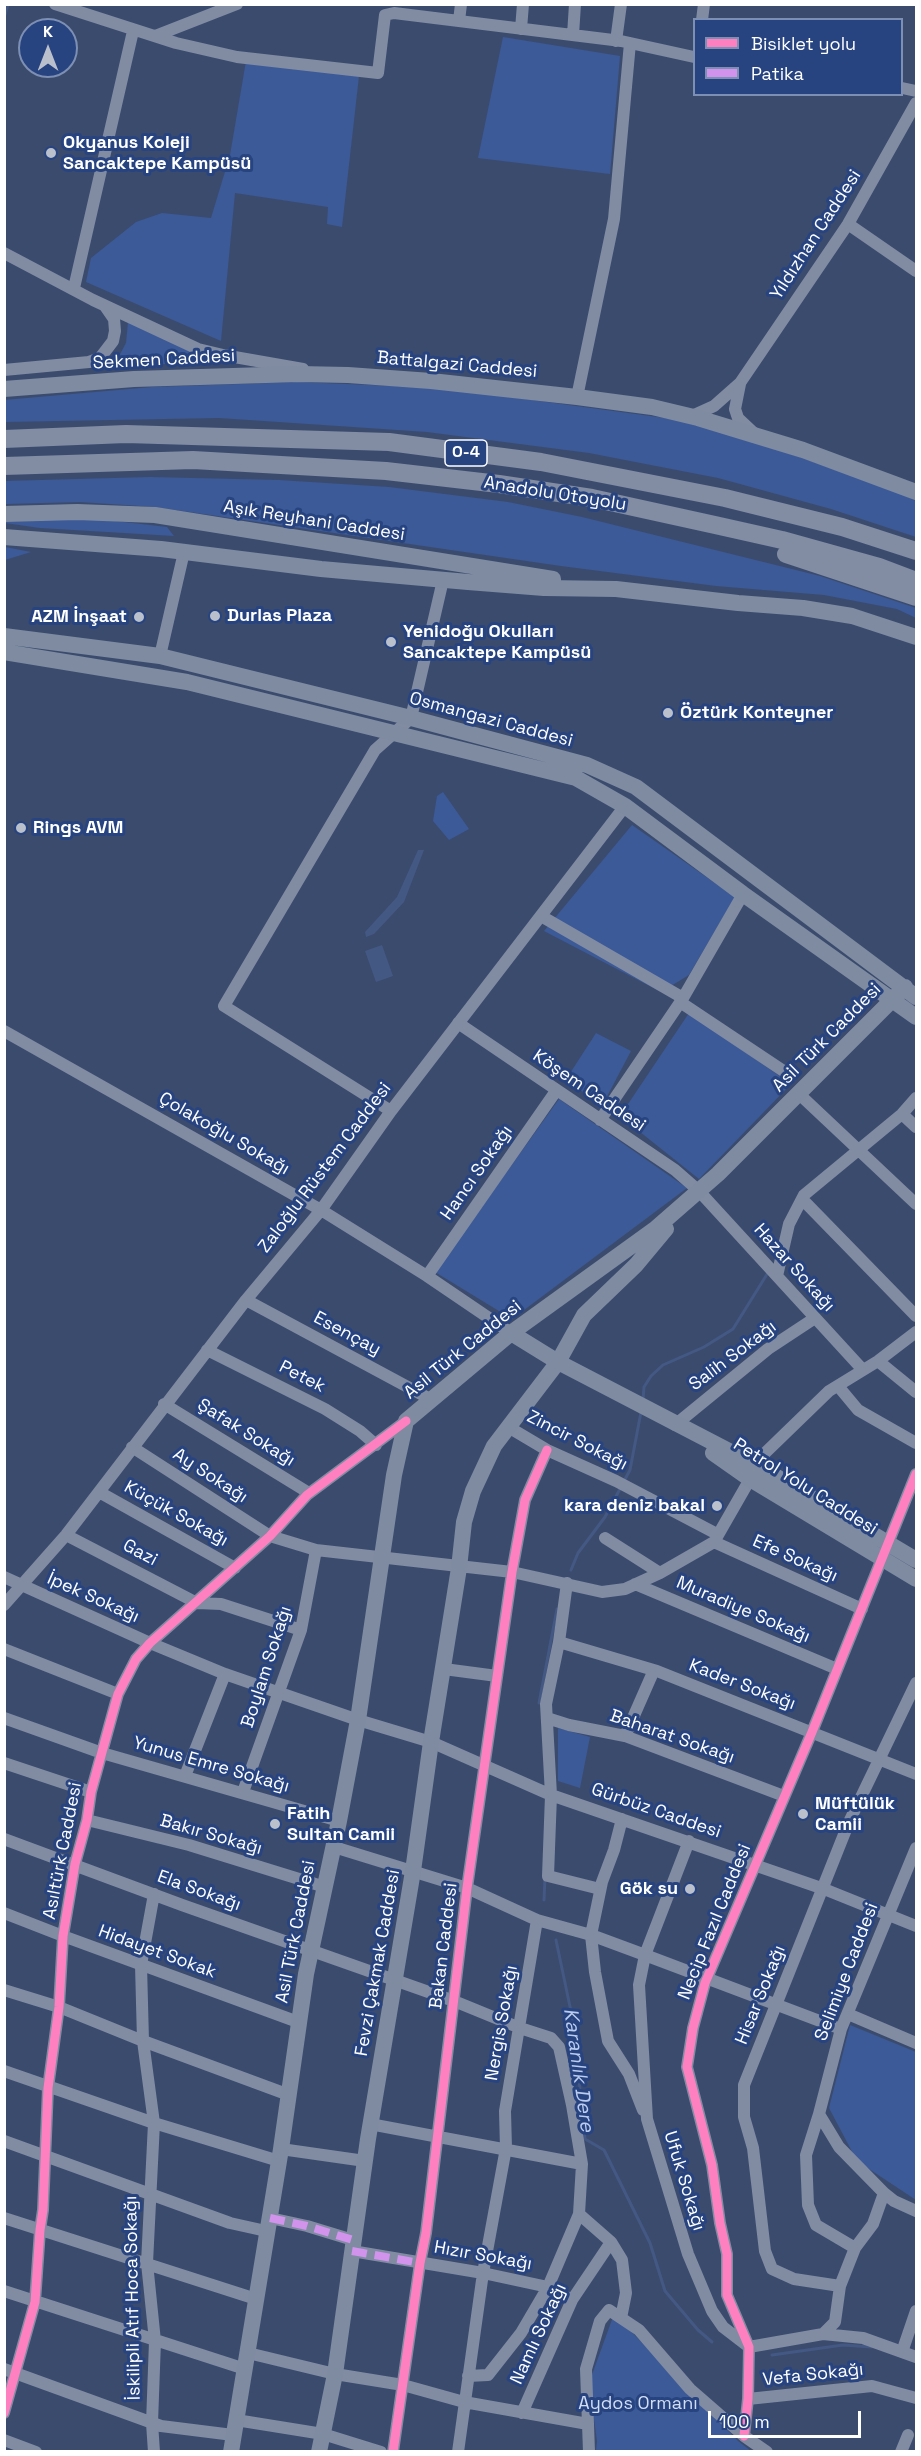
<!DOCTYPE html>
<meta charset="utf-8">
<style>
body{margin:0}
#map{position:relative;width:921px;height:2456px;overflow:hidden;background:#3b4b6d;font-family:"Space Grotesk",sans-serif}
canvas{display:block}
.frame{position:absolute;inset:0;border:6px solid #fff;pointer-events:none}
.legend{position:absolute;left:693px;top:18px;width:210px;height:78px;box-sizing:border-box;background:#274481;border:2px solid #7d8fb3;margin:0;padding:8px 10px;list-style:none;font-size:18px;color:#fff}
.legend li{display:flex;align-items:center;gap:12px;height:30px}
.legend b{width:30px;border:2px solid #7d8fb3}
.north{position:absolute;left:18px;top:18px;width:60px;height:60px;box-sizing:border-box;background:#274481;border:2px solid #7d8fb3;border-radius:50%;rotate:0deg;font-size:16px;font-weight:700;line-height:24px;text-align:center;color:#fff}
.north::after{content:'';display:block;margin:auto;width:21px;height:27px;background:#bac0cc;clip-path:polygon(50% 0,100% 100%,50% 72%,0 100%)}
.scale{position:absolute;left:708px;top:2411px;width:153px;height:27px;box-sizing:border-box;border:3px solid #fff;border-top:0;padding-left:8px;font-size:18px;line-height:21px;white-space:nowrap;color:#fff;-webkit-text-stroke:4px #274481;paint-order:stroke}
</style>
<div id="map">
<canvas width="921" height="2456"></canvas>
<div class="frame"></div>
<ul class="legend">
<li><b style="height:8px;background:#ff80c0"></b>Bisiklet yolu</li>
<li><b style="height:8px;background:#d193ec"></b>Patika</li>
</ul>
<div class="north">K</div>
<div class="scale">100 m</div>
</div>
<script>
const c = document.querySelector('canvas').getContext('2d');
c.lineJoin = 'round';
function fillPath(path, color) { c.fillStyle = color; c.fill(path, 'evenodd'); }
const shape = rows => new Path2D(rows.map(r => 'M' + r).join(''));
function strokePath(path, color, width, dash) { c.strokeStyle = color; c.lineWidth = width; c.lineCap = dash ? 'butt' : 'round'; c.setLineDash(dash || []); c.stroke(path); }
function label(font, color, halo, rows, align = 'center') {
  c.font = font + ' "Space Grotesk",sans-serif'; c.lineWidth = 6; c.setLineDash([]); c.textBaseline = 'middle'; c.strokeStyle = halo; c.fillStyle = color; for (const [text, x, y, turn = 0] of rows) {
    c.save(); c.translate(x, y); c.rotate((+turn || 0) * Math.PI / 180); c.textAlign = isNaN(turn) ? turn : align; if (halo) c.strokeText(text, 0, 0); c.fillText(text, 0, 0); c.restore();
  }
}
fillPath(shape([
 [503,37,620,56,610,174,478,158],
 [246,61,359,76,342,227,327,224,328,207,235,193,221,341,86,282,91,258,136,222,162,213,211,218,230,155],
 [128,322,211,361,105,368,118,358,126,343],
 [298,382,443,388,680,420,782,451,893,490,916,501,916,537,831,509,718,478,589,453,427,432,219,418,5,422,4,400,152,387],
 [150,477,279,480,389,487,508,502,582,517,820,576,916,608,916,618,897,609,824,595,716,586,561,566,155,507,80,502,5,504,4,481],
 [89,518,167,527,174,536,40,528,5,523,5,520],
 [5,547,31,552,5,560],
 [443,792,469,829,449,840,433,821,437,796],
 [632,825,735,897,689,975,661,992,544,931],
 [689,1013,791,1084,699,1179,620,1116],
 [596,1033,631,1051,603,1104,565,1081],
 [559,1099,687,1188,512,1319,435,1272],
 [558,1728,590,1737,580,1788,558,1781],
 [850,2025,916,2052,916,2200,857,2161,829,2108],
 [614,2314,738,2441,751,2451,596,2451,597,2441,589,2383]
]), '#3c5a97');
fillPath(shape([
 [418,850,424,850,404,902,374,934,366,937,365,932,397,897],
 [382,945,393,976,376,982,365,951]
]), '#445884');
strokePath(shape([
 [4,18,8,4],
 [643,1400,644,1387,651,1376,663,1365,704,1347,733,1329,769,1271],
 [624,1481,630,1470,641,1412],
 [571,1570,578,1553,605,1517,621,1487],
 [539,1703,557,1609],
 [544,1900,545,1877],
 [556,1940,573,2021,585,2139,604,2150,650,2243,665,2291,698,2330,712,2342],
 [772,2355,843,2345,872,2347]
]), '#445884', 3);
strokePath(shape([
 [55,4,176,43,237,57,378,73,385,15,394,13,621,41,694,57],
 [702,20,704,4],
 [459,21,461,4],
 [521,29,523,4],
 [573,35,575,4],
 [155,36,237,4],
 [616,41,621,4],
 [902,88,916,91],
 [848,224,916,271],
 [4,253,93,300,198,349,223,355,303,369],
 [74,288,133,31],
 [4,370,89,362,100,358,113,341,115,331,114,319,105,306],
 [740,384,735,409,738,418,755,434],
 [577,397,614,219,630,43],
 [692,416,714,406,740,383,848,224,916,103],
 [160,656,184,552],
 [541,916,683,998,743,894],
 [680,1002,791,1076],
 [458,1023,675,1170,699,1191,863,1370],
 [4,1031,321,1210,427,1276,511,1333],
 [798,1093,916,1204],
 [391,1111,224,1006,375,750,411,718,443,580],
 [902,1114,916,1127],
 [600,1120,683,998],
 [802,1199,916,1316],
 [427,1276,556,1091],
 [777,1276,789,1224,804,1195,902,1114,916,1098],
 [246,1300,432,1400],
 [207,1350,325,1409,360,1431,376,1445],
 [878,1361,916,1392],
 [838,1386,858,1410,916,1443],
 [164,1404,309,1493],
 [675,1425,768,1349,815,1318],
 [510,1428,547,1450,616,1481,717,1534],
 [132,1447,270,1536,316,1550,512,1572,602,1592,625,1589,660,1573,714,1542],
 [99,1492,235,1568],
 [66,1535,197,1603,221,1604,301,1630],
 [605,1538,660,1573],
 [714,1542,765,1453,829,1391,878,1361,916,1332],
 [714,1542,862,1609],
 [4,1577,150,1643,225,1674,358,1720,431,1742,551,1795,824,1889,916,1926],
 [567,1583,559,1642,546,1704,551,1795,548,1876,600,1889],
 [635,1584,837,1669],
 [4,1605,66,1535,246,1300,321,1210,391,1111,625,806],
 [559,1642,657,1671,916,1774],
 [4,1649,118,1694],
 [444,1669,497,1676],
 [4,1718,102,1753,339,1821],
 [547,1718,569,1725,625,1736,784,1796],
 [625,1736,654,1670],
 [4,1763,91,1792],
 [185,1776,225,1674],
 [243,1792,301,1630,316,1550],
 [622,1819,614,1850,602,1882,591,1935,595,1972,608,2041,629,2074,643,2110],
 [87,1820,189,1845,325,1887],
 [4,1839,182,1905,454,2001,520,2028,551,2038,559,2047,572,2105,582,2164,579,2214,611,2242,622,2260,626,2293,621,2318],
 [689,1841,645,1955,639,1985,647,2119,688,2254,712,2311,723,2327,749,2347,823,2334,863,2338,916,2357],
 [334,1847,467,1888,537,1920,591,1935,645,1955,841,2029],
 [916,1848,841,2029,819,2114,839,2147,884,2193,894,2201,916,2211],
 [154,1894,141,1965,143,2041,154,2123,147,2263,155,2341,152,2423,154,2452],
 [4,1913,63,1936,298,2022],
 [4,1990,59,2007,143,2041,289,2095],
 [848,2014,916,2043],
 [4,2071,154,2123,279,2161],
 [819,2114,806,2155,808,2205,816,2225,855,2248],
 [370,2124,582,2164],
 [4,2141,230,2223,266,2231],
 [281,2149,365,2161],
 [4,2218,256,2299],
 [270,2218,307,2226,353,2240],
 [352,2251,483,2273,548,2287,572,2300],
 [840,2286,794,2279,772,2269,765,2251,753,2148,744,2117,744,2085,849,1822,916,1683],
 [4,2291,245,2369],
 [823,2334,835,2322,840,2286,855,2248,873,2224,884,2193],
 [902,2352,916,2311],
 [248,2353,335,2374,403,2385,464,2402,588,2424],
 [4,2369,161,2426,233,2435],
 [468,2376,488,2375,521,2333,548,2287,579,2214],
 [748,2399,872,2386,916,2398],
 [4,2413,35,2302,40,2230,43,2210,48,2088,59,2007,63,1936,75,1864,87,1820,91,1792,118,1694,136,1659,150,1643,270,1536,307,1495,406,1421],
 [522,2413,572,2300,611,2242],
 [236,2420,323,2434,381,2452],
 [744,2436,748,2399,749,2347,727,2295,727,2254,720,2223,712,2165,687,2067,693,2028,705,1983,812,1732,916,1474],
 [4,2440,36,2452],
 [393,2452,420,2263,426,2233,467,1888,512,1572,525,1500,547,1450],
 [458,2452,483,2273,506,2148,505,2111,537,1920],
 [589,2452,586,2369,600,2321,609,2310,639,2330,690,2389,744,2436,767,2452],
 [901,2452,908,2435]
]), '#818ca3', 12);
strokePath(shape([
 [4,389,134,379,299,374,348,375,431,381,577,397,652,407,698,418,803,450,916,492],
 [4,514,77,512,155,515,553,579],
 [4,537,161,549,321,569,468,582,544,588,616,589,738,603,803,608,852,616,916,637],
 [4,636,160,656,411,718,587,765,636,787,916,997],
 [4,652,187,682,576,778,625,806,743,894,916,1017],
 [511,1333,558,1362,758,1466,916,1560],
 [713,1453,750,1479,916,1579],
 [231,2452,281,2149,306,1974,339,1821,358,1720,394,1475,406,1421,511,1333,655,1229,718,1174,905,987],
 [319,2452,335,2374,368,2139,413,1871,431,1742,459,1568,464,1522,473,1491,494,1446,558,1362,584,1315,636,1265,666,1229]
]), '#7f8ba1', 16);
strokePath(shape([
 [4,439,126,434,389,442,541,462,725,498,842,527,916,551],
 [4,466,193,460,386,471,499,484,592,498,715,525,782,540,879,567,916,581],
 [786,554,916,597]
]), '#828ca3', 18);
strokePath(shape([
 [270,2218,307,2226,353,2240],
 [352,2251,420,2263]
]), '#d193ec', 8, [15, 8]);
strokePath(shape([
 [4,2413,35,2302,40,2230,43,2210,48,2088,59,2007,63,1936,75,1864,87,1820,91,1792,118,1694,136,1659,150,1643,270,1536,307,1495,406,1421],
 [744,2436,748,2399,749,2347,727,2295,727,2254,720,2223,712,2165,687,2067,693,2028,705,1983,812,1732,916,1474],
 [393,2452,420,2263,426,2233,467,1888,512,1572,525,1500,547,1450]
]), '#ff80c0', 9);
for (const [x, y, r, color] of [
 [51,153,6,"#bac0cc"],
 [215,616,6,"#bac0cc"],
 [139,617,6,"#bac0cc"],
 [391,642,6,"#bac0cc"],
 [668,713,6,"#bac0cc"],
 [21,828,6,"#bac0cc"],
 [717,1506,6,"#bac0cc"],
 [803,1814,6,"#bac0cc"],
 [275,1824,6,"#bac0cc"],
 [690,1889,6,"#bac0cc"]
]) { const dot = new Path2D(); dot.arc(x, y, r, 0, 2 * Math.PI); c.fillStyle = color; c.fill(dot); strokePath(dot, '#274481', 2); }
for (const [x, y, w] of [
 [466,453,42]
]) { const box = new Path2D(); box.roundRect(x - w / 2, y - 13, w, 26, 4.5); c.fillStyle = '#274481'; c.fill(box); strokePath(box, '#fff', 1.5); }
label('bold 16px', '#fff', null, [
 ["O-4",466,453]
]);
label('bold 18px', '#fff', '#274481', [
 ["Okyanus Koleji",63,143],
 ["Sancaktepe Kampüsü",63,164],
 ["Durlas Plaza",227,616],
 ["AZM İnşaat",127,617,"right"],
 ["Yenidoğu Okulları",403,632],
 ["Sancaktepe Kampüsü",403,653],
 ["Öztürk Konteyner",680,713],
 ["Rings AVM",33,828],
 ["kara deniz bakal",705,1506,"right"],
 ["Müftülük",815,1804],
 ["Camii",815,1825],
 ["Fatih",287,1814],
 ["Sultan Camii",287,1835],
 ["Gök su",678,1889,"right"]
], 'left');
label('18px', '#fff', '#274481', [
 ["Yıldızhan Caddesi",816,235,-57],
 ["Sekmen Caddesi",164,360,-3],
 ["Battalgazi Caddesi",457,365,5],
 ["Anadolu Otoyolu",555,494,9],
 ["Aşık Reyhani Caddesi",314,521,9],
 ["Osmangazi Caddesi",491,720,15],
 ["Asil Türk Caddesi",827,1038,-45],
 ["Köşem Caddesi",589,1091,34],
 ["Çolakoğlu Sokağı",224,1134,30],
 ["Zaloğlu Rüstem Caddesi",325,1168,-53],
 ["Hancı Sokağı",477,1173,-55],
 ["Hazar Sokağı",794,1268,48],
 ["Esençay",347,1334,28],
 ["Asil Türk Caddesi",463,1350,-39],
 ["Salih Sokağı",733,1356,-37],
 ["Petek",302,1377,27],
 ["Şafak Sokağı",246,1433,32],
 ["Zincir Sokağı",577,1441,27],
 ["Ay Sokağı",210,1476,33],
 ["Petrol Yolu Caddesi",805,1487,32],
 ["Küçük Sokağı",176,1514,29],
 ["Gazi",140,1553,28],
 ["Efe Sokağı",795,1559,24],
 ["İpek Sokağı",93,1598,24],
 ["Muradiye Sokağı",743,1610,23],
 ["Boylam Sokağı",267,1667,-72],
 ["Kader Sokağı",742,1685,21],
 ["Baharat Sokağı",672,1737,19],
 ["Yunus Emre Sokağı",211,1765,16],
 ["Gürbüz Caddesi",656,1811,19],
 ["Bakır Sokağı",211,1835,16],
 ["Asıltürk Caddesi",63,1851,-79],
 ["Ela Sokağı",199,1891,20],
 ["Necip Fazıl Caddesi",715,1922,-68],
 ["Asil Türk Caddesi",296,1932,-79],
 ["Bakan Caddesi",444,1946,-83],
 ["Hidayet Sokak",157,1952,20],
 ["Fevzi Çakmak Caddesi",378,1963,-80],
 ["Selimiye Caddesi",847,1972,-69],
 ["Hisar Sokağı",761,1995,-68],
 ["Nergis Sokağı",502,2023,-80],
 ["Ufuk Sokağı",684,2181,73],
 ["Hızır Sokağı",483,2256,10],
 ["İskilipli Atıf Hoca Sokağı",133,2298,-91],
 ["Namlı Sokağı",539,2334,-65],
 ["Vefa Sokağı",813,2375,-6]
]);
label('18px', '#d2def5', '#274481', [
 ["Aydos Ormanı",638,2404]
]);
label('italic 20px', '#bce', '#274481', [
 ["Karanlık Dere",578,2070,82]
]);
</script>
